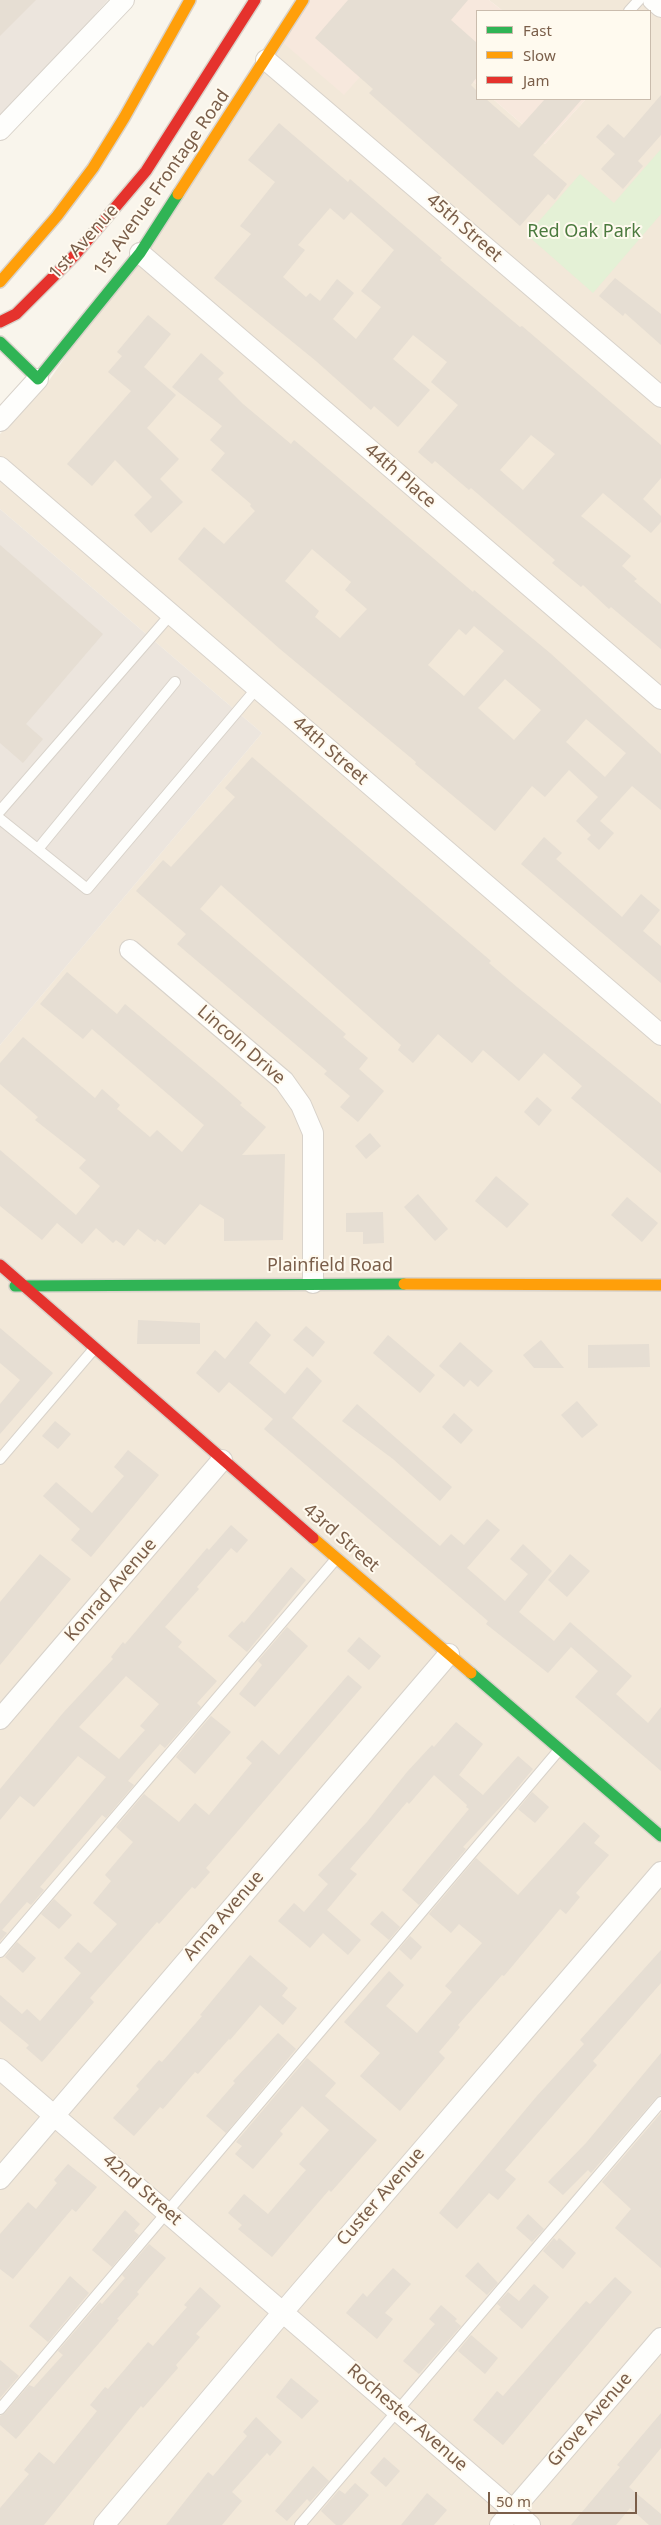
<!DOCTYPE html>
<style>
body{margin:0}
#map{position:relative;width:661px;height:2525px;overflow:hidden;background:#f9f5ec;font-family:"Noto Sans",sans-serif}
canvas{display:block}
.legend{position:absolute;left:476px;top:10px;width:175px;height:90px;box-sizing:border-box;background:#fffaef;border:1px solid #cabcad;margin:0;padding:6px 9px;list-style:none;font-size:15px;color:#7a5e49}
.legend li{display:flex;align-items:center;gap:10px;height:25px}
.legend b{width:25px;border:1px solid #cabcad}
.scale{position:absolute;left:488px;top:2492px;width:149px;height:22px;box-sizing:border-box;border:2px solid #7a5e49;border-top:0;padding-left:6px;font-size:15px;line-height:18px;white-space:nowrap;color:#7a5e49;-webkit-text-stroke:4px #fffaef;paint-order:stroke}
</style>
<div id="map">
<canvas width="661" height="2525"></canvas>
<ul class="legend">
<li><b style="height:6px;background:#30b455"></b>Fast</li>
<li><b style="height:6px;background:#ff9f0a"></b>Slow</li>
<li><b style="height:6px;background:#e5322d"></b>Jam</li>
</ul>
<div class="scale">50 m</div>
</div>
<script>
const c = document.querySelector('canvas').getContext('2d');
c.lineJoin = 'round';
function fillPath(path, color) { c.fillStyle = color; c.fill(path, 'evenodd'); }
const shape = rows => new Path2D(rows.map(r => 'M' + r).join(''));
function strokePath(path, color, width, dash) { c.strokeStyle = color; c.lineWidth = width; c.lineCap = dash ? 'butt' : 'round'; c.setLineDash(dash || []); c.stroke(path); }
function label(font, color, halo, rows, align = 'center') {
  c.font = font + ' "Noto Sans",sans-serif'; c.lineWidth = 4; c.setLineDash([]); c.textBaseline = 'middle'; c.strokeStyle = halo; c.fillStyle = color; for (const [text, x, y, turn = 0] of rows) {
    c.save(); c.translate(x, y); c.rotate((+turn || 0) * Math.PI / 180); c.textAlign = isNaN(turn) ? turn : align; if (halo) c.strokeText(text, 0, 0); c.fillText(text, 0, 0); c.restore();
  }
}
fillPath(shape([
 [489,0,661,0,661,2525,0,2525,0,1045,262,733,0,509,0,434,46,385,282,42,407,24,477,85,477,99,493,99,545,144,586,99,650,99,650,11,503,11]
]), '#f2e8d9');
fillPath(shape([
 [309,0,489,0,503,11,477,11,477,85,407,24,344,95,282,42],
 [493,99,586,99,545,144]
]), '#f7e8dd');
fillPath(shape([
 [0,0,108,0,0,121],
 [0,509,262,733,0,1045]
]), '#ece5dd');
fillPath(shape([
 [661,149,661,214,593,293,527,235,580,174,614,203]
]), '#e4f1d6');
fillPath(shape([
 [0,0,36,0,0,36],
 [348,0,468,0,451,20,477,43,477,77,471,85,477,91,477,99,486,99,519,128,545,99,582,99,533,155,567,184,555,200,548,194,520,226,369,93,373,89,315,38],
 [661,95,661,135,638,161,643,166,623,189,601,169,615,154,596,137,608,124,624,138],
 [279,123,348,182,350,179,372,198,442,258,440,260,520,327,522,326,661,445,661,478,643,499,661,516,661,522,651,533,603,493,581,516,631,556,622,566,637,579,634,581,661,604,661,649,611,607,609,609,583,585,581,587,552,563,555,560,471,488,469,490,435,461,432,464,418,452,458,405,431,382,447,362,413,335,393,359,430,390,398,427,374,406,371,410,316,361,214,278,251,234,240,226,275,182,248,160],
 [330,208,344,220,351,212,394,250,361,291,381,307,356,339,333,319,354,293,337,279,320,301,310,293,306,297,283,277,305,250,298,245],
 [531,435,555,454,523,490,500,470],
 [615,278,661,314,661,345,625,313,623,316,599,296],
 [148,315,171,334,144,367,176,395,147,428,179,459,160,479,183,502,151,533,134,515,152,497,115,460,92,486,67,464,131,391,108,372,122,356,117,352],
 [201,353,224,373,218,379,243,404,291,444,294,440,473,592,474,590,550,653,661,754,661,810,632,786,600,821,614,833,599,850,587,839,591,835,576,821,598,797,569,770,545,797,532,786,495,831,415,764,416,762,280,649,178,559,204,527,224,544,255,511,250,506,251,504,211,470,225,453,210,440,222,426,172,387],
 [312,549,351,582,345,590,367,609,340,638,315,617,319,611,285,581],
 [474,626,504,651,464,696,428,665,459,629,466,635],
 [505,679,541,710,514,740,478,708],
 [586,719,626,753,605,777,566,742],
 [0,545,103,634,26,724,43,739,23,763,0,743],
 [252,757,491,961,489,963,517,987,661,1104,661,1173,571,1098,582,1086,544,1053,519,1081,483,1050,472,1063,438,1034,413,1063,398,1050,401,1045,221,885,200,909,346,1034,343,1037,368,1058,359,1069,384,1091,358,1122,340,1107,350,1096,324,1074,327,1071,177,944,186,934,136,891,163,860,171,867,235,797,225,788],
 [544,837,562,853,556,859,622,917,641,894,660,910,643,931,661,946,661,983,521,864],
 [67,972,117,1014,125,1004,218,1082,242,1103,240,1105,266,1127,242,1155,285,1154,283,1240,224,1241,224,1219,200,1204,165,1245,157,1239,155,1242,138,1229,124,1246,116,1240,113,1243,96,1228,82,1244,57,1223,42,1240,0,1206,0,1150,76,1215,100,1186,79,1168,86,1160,35,1120,38,1117,0,1084,0,1063,23,1037,95,1098,102,1089,120,1105,117,1109,150,1137,157,1130,182,1152,204,1125,92,1029,83,1039,40,1004],
 [537,1097,552,1110,539,1126,524,1112],
 [370,1133,381,1146,366,1159,355,1146],
 [496,1176,529,1204,507,1228,475,1201],
 [418,1194,448,1229,435,1241,404,1207],
 [627,1197,658,1223,642,1242,611,1215],
 [383,1212,384,1243,363,1244,363,1232,346,1232,346,1213],
 [138,1320,200,1323,200,1344,137,1344],
 [256,1321,271,1335,249,1363,285,1394,307,1367,322,1381,292,1418,440,1546,451,1534,464,1545,487,1519,500,1530,467,1568,505,1601,528,1574,510,1559,523,1544,552,1571,519,1612,554,1641,570,1622,600,1648,632,1676,616,1694,648,1723,661,1707,661,1771,575,1697,598,1671,571,1647,548,1673,486,1624,488,1621,264,1429,273,1419,229,1382,219,1393,196,1373,215,1350,225,1359],
 [306,1326,325,1342,313,1357,293,1340],
 [0,1328,53,1373,0,1434,0,1404,20,1380,0,1363],
 [388,1335,435,1375,420,1393,373,1353],
 [541,1340,564,1368,534,1368,523,1355],
 [460,1342,493,1371,478,1387,470,1380,464,1387,439,1366],
 [649,1344,650,1367,588,1368,588,1345],
 [577,1401,598,1425,582,1438,561,1415],
 [357,1404,452,1487,440,1501,393,1459,342,1421],
 [454,1413,473,1430,461,1444,442,1427],
 [55,1421,71,1434,58,1449,42,1436],
 [128,1450,159,1475,91,1557,71,1540,80,1529,43,1496,56,1482,92,1513,124,1476,114,1467],
 [231,1525,248,1540,237,1553,231,1548,197,1587,199,1589,165,1627,182,1642,178,1647,217,1681,197,1703,201,1707,165,1748,160,1744,138,1769,128,1781,134,1785,106,1818,102,1815,40,1887,44,1890,31,1905,27,1902,2,1930,7,1933,0,1941,0,1904,106,1777,78,1756,34,1807,20,1796,0,1820,0,1789,63,1713,113,1659,111,1657,123,1642,125,1644,207,1548,209,1550],
 [126,1676,159,1704,140,1726,145,1730,119,1759,79,1727],
 [40,1554,71,1579,0,1665,0,1602],
 [570,1554,590,1571,567,1597,548,1580],
 [291,1567,306,1580,247,1652,228,1636,242,1621,244,1623],
 [287,1627,308,1646,255,1707,239,1694,262,1665,258,1661],
 [359,1637,381,1656,369,1670,347,1651],
 [348,1675,362,1687,206,1868,210,1872,195,1889,192,1887,159,1924,157,1922,113,1972,90,1998,94,2002,42,2062,26,2048,29,2045,0,2021,0,1995,22,2014,27,2009,40,2021,81,1973,64,1958,78,1942,91,1953,117,1924,93,1903,111,1881,105,1875,133,1842,116,1827,144,1794,179,1822,195,1803,209,1815,252,1763,246,1758,262,1740,279,1755],
 [211,1716,231,1732,195,1774,176,1757],
 [456,1722,483,1744,459,1775,483,1795,518,1756,533,1769,508,1799,463,1847,466,1849,419,1905,402,1890,469,1809,466,1807,467,1805,434,1775,409,1804,407,1802,350,1869,357,1874,327,1910,361,1940,348,1955,323,1933,310,1948,278,1921,294,1903,304,1912,328,1884,318,1875,367,1822,407,1772,432,1745,434,1747],
 [532,1792,549,1807,535,1823,518,1809],
 [584,1822,600,1836,594,1843,609,1855,576,1893,580,1897,566,1914,560,1909,504,1976,502,1975,458,2025,460,2027,439,2052,445,2058,400,2111,360,2076,380,2053,344,2022,389,1971,404,1985,386,2006,417,2033,452,1992,445,1986,482,1943,459,1924,451,1933,429,1914,476,1858,518,1895],
 [54,1899,72,1915,59,1929,41,1914],
 [382,1911,400,1927,389,1940,370,1924],
 [410,1936,422,1947,411,1960,399,1949],
 [17,1942,36,1958,23,1973,5,1957],
 [661,1950,661,1983,593,2061,597,2065,505,2170,516,2179,498,2200,489,2193,457,2229,439,2213,536,2097,584,2044,580,2040],
 [250,1955,288,1988,282,1996,297,2008,283,2025,260,2005,230,2040,229,2039,198,2074,195,2072,163,2109,160,2107,134,2136,113,2118,139,2089,136,2086,159,2060,162,2062,202,2016,200,2015],
 [278,2033,296,2049,226,2133,206,2116,235,2083,233,2081],
 [661,2053,661,2095,656,2098,591,2173,588,2170,563,2195,548,2182,586,2143],
 [307,2058,336,2083,325,2096,377,2140,331,2192,329,2190,272,2257,238,2229,242,2225,228,2213,244,2194,268,2214,306,2170,299,2164,329,2130,302,2106,280,2131,283,2134,253,2169,235,2154,242,2146,236,2142],
 [661,2113,661,2268,615,2228,631,2209,602,2182],
 [68,2164,97,2187,76,2212,72,2209,13,2279,0,2269,0,2234,28,2202,36,2209,57,2183,54,2180],
 [125,2210,140,2224,134,2231,139,2235,112,2267,92,2250],
 [528,2214,544,2229,532,2242,516,2228],
 [554,2238,557,2241,559,2238,576,2253,563,2269,543,2251],
 [149,2244,166,2258,137,2292,139,2294,117,2319,119,2320,16,2439,0,2425,0,2416,5,2413,29,2385,34,2387,63,2355,58,2351,100,2302,102,2304,125,2278,122,2275],
 [478,2262,498,2283,487,2295,465,2276],
 [393,2268,411,2284,385,2313,393,2319,377,2339,346,2313,363,2293,367,2297],
 [70,2276,89,2293,48,2342,29,2326],
 [615,2277,632,2292,503,2445,473,2420,497,2391,503,2396,586,2301,590,2304],
 [534,2284,549,2297,522,2329,499,2309,501,2307,497,2304,508,2292,519,2301],
 [200,2287,221,2306,196,2334,200,2337,176,2365,178,2368,143,2408,141,2406,44,2525,0,2525,0,2508,29,2474,24,2470,39,2452,54,2464,97,2411,90,2405,105,2387,108,2389,148,2342,153,2346,187,2307,184,2305],
 [441,2305,457,2319,455,2321,461,2326,419,2374,403,2361,435,2324,429,2319],
 [471,2335,498,2358,485,2374,458,2351],
 [0,2360,19,2376,0,2398],
 [291,2378,319,2401,302,2419,276,2397],
 [661,2413,661,2448,629,2487,661,2514,661,2525,649,2525,630,2508,616,2525,571,2525,620,2467,617,2465],
 [256,2417,282,2442,270,2456,267,2453,232,2492,242,2501,222,2525,166,2525,208,2472,213,2476,247,2436,243,2432],
 [384,2457,400,2471,386,2487,370,2473],
 [313,2466,329,2481,310,2502,307,2499,287,2521,275,2511],
 [355,2483,369,2495,342,2525,336,2525,321,2511,339,2490,345,2494],
 [427,2493,447,2510,434,2525,401,2525]
]), '#e6ded3');
const lane = shape([
 [629,11,639,0],
 [0,811,171,614],
 [0,819,87,889,257,688],
 [38,849,175,682],
 [0,1459,93,1350],
 [0,1952,336,1559],
 [0,2409,559,1750],
 [300,2525,661,2102]
]);
const street = shape([
 [653,0,661,7],
 [266,60,661,397],
 [0,130,124,0],
 [140,253,661,699],
 [0,421,38,379],
 [0,467,661,1035],
 [130,950,284,1081,301,1105,313,1133,313,1283],
 [0,1719,222,1460],
 [0,2069,530,2525],
 [0,2179,449,1654],
 [104,2525,283,2312,661,1872],
 [500,2525,661,2338]
]);
const fast = shape([
 [0,342,38,379,140,253,178,194],
 [15,1286,404,1284],
 [471,1673,661,1836]
]);
const slow = shape([
 [178,194,303,0],
 [0,282,57,216,93,168,124,118,190,0],
 [404,1284,661,1285],
 [313,1538,471,1673]
]);
const jam = shape([
 [0,322,16,314,75,255,146,171,255,0],
 [0,1265,313,1538]
]);
strokePath(lane, '#d8d2ca', 12);
strokePath(street, '#d8d2ca', 22);
strokePath(fast, '#d9d2ca', 14);
strokePath(slow, '#d9d2ca', 14);
strokePath(jam, '#d9d2ca', 14);
strokePath(lane, '#fefefc', 10);
strokePath(street, '#fefefc', 20);
strokePath(fast, '#30b455', 11);
strokePath(slow, '#ff9f0a', 11);
strokePath(jam, '#e5322d', 11);
label('18px', '#7a5e49', '#fffaef', [
 ["1st Avenue Frontage Road",162,183,-55],
 ["45th Street",464,228,41],
 ["1st Avenue",84,242,-48],
 ["44th Place",400,476,41],
 ["44th Street",330,751,41],
 ["Lincoln Drive",241,1045,41],
 ["Plainfield Road",330,1266],
 ["43rd Street",341,1538,41],
 ["Konrad Avenue",111,1590,-49],
 ["Anna Avenue",224,1916,-49],
 ["42nd Street",142,2190,41],
 ["Custer Avenue",381,2197,-49],
 ["Rochester Avenue",407,2418,41],
 ["Grove Avenue",590,2420,-49]
]);
label('18px', '#4b7a3e', '#fffaef', [
 ["Red Oak Park",584,232]
]);
</script>
